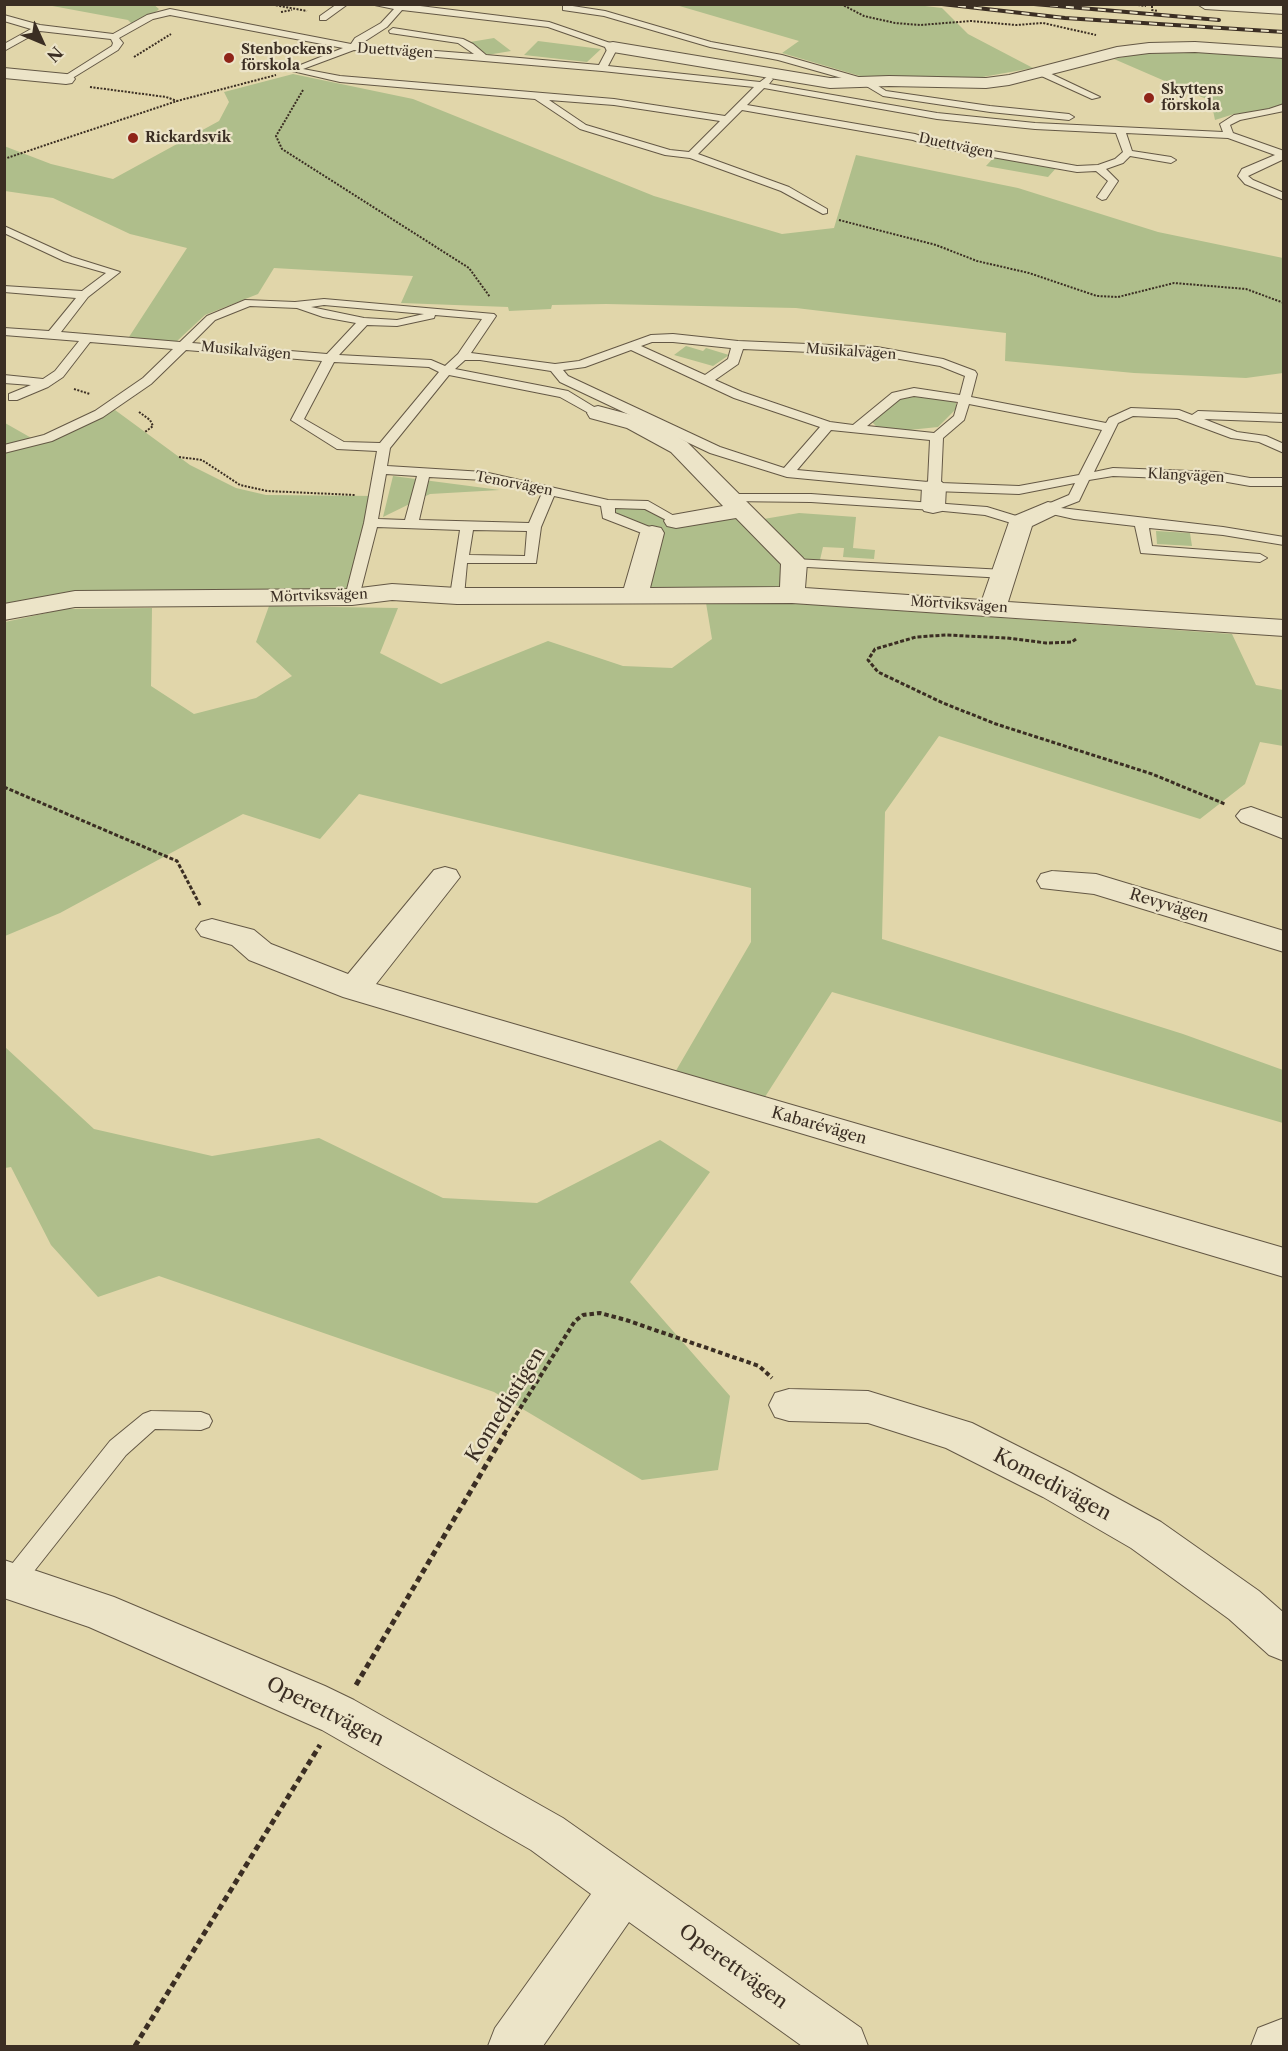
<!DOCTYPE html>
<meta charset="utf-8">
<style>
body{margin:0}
#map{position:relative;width:1288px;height:2051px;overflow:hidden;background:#e1d6aa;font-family:"Libre Caslon Text",serif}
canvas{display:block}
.frame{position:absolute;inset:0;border:6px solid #3b2e23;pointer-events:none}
.north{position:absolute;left:12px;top:12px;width:60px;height:60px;-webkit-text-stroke:4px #ece4c8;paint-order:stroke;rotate:134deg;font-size:16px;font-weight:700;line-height:24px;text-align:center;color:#3b2e23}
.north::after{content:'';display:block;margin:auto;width:21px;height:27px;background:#3b2e23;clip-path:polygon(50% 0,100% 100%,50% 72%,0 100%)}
</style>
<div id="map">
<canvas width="1288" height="2051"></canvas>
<div class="frame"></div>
<div class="north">N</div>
</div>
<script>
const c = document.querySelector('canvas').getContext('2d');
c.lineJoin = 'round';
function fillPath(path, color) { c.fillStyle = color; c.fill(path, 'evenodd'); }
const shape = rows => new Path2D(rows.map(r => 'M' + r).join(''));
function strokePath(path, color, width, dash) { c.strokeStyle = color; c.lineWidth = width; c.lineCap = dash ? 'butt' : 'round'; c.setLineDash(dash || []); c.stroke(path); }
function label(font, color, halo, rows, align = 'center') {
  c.font = font + ' "Libre Caslon Text",serif'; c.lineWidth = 4.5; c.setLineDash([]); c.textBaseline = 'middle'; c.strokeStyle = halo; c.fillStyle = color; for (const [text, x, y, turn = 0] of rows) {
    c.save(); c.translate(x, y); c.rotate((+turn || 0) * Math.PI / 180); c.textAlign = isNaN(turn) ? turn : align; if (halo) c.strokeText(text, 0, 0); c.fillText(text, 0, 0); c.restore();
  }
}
fillPath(shape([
 [153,4,159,9,157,11,132,24,128,20,47,5],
 [908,4,942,8,968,34,1033,68,977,78,860,76,782,53,799,41,676,5],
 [494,38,511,51,487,55,470,42],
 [538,41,601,49,587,62,524,55],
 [1202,51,1283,57,1283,104,1268,111,1234,114,1215,120,1211,101,1114,59,1138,54],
 [293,74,413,99,654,196,782,234,834,228,856,155,1018,188,1158,232,1283,258,1283,373,1246,378,1134,373,1005,361,1006,333,796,308,606,304,552,305,551,309,509,311,508,307,401,303,413,276,274,268,258,294,205,315,176,342,129,337,187,248,130,234,53,198,5,191,4,146,51,164,113,179,219,121,229,102,224,92],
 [996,155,1058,166,1048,177,986,166],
 [686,346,703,351,706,348,729,355,713,366,674,355],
 [916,396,956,402,956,409,938,427,909,430,878,428,872,422,902,398],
 [115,410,190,465,236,488,266,495,377,496,352,597,160,599,5,612,5,423,42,444],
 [393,476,500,490,430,494,383,517],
 [608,504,648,505,676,521,741,510,752,521,799,513,856,517,853,548,875,550,874,559,843,557,844,548,823,547,819,564,794,563,792,595,635,594,652,533,608,515],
 [1156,531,1190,533,1192,546,1157,544],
 [706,603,802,604,1232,634,1256,685,1283,690,1283,746,1260,742,1245,784,1200,819,939,736,885,812,882,939,1183,1034,1283,1070,1283,1123,832,992,763,1100,674,1074,751,942,751,888,359,794,320,839,243,814,60,913,5,936,5,622,65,609,152,608,151,686,194,714,256,698,292,676,256,642,269,606,398,608,380,653,441,684,548,641,623,666,672,668,712,639],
 [5,1047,94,1129,212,1156,319,1138,443,1198,537,1203,660,1140,710,1172,630,1282,730,1396,718,1470,642,1480,494,1392,159,1276,98,1297,51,1245,11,1167,5,1168]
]), '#afbe8b');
const lane = shape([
 [337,4,348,4,326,20,320,20,320,16,337,4],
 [370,4,404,4,549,22,616,45,618,47,608,66,760,82,768,76,773,79,769,84,937,113,1035,123,1223,132,1220,124,1234,115,1269,109,1284,104,1284,111,1240,120,1230,125,1233,133,1284,151,1284,159,1248,176,1253,180,1284,193,1284,200,1245,184,1238,176,1242,169,1275,155,1228,138,1126,133,1132,151,1171,157,1176,160,1171,163,1130,156,1123,163,1106,169,1118,181,1106,199,1102,200,1097,197,1108,181,1096,171,1077,172,930,146,913,140,742,110,698,154,789,187,827,209,827,213,823,214,781,191,690,158,665,155,580,129,535,99,340,82,288,70,343,48,170,15,153,19,119,38,123,43,118,50,66,82,61,79,63,77,112,46,113,43,111,39,40,31,4,51,4,44,31,29,4,21,4,15,40,25,113,34,147,15,170,9,351,44,355,38,381,23,394,9,370,4],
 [402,10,548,27,608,48,599,65,486,55,473,44,463,39,393,28,389,31,390,33,458,43,474,54,359,45,387,27,402,10],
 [354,50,602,71,754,87,725,116,614,99,340,76,303,69,354,50],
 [764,88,937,119,1035,129,1116,133,1123,152,1115,159,1098,165,1077,166,932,140,915,134,747,105,764,88],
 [549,100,614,105,720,121,689,152,670,150,586,125,549,100],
 [566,5,605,11,711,42,782,55,869,80,886,91,990,106,1069,114,1074,117,1069,120,990,112,883,96,863,84,778,60,710,47,604,16,563,10,563,6,566,5],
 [1037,70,1043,70,1100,97,1092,99,1037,74,1037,70],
 [4,226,72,257,120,272,88,297,61,332,180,342,207,316,245,300,295,302,324,299,494,314,496,316,471,353,555,364,579,361,651,335,673,334,738,341,877,347,943,359,975,371,977,374,971,397,1106,423,1109,418,1131,408,1179,410,1192,415,1198,411,1284,414,1284,422,1204,419,1237,432,1266,436,1284,444,1284,453,1259,442,1231,438,1177,418,1133,416,1118,423,1094,472,1113,468,1216,472,1250,478,1284,478,1284,486,1250,486,1216,480,1113,476,1089,480,1079,501,1061,508,1223,527,1284,537,1284,545,1223,535,1149,528,1152,546,1260,554,1267,558,1260,562,1141,553,1135,526,1074,519,1043,512,1041,509,1043,506,1069,495,1075,483,1019,494,934,491,787,477,710,453,560,382,551,371,480,360,465,360,455,369,568,391,604,413,602,416,594,416,560,397,449,375,390,448,387,466,484,472,608,500,648,501,683,521,676,525,645,509,615,508,615,513,657,530,659,533,652,537,603,518,601,506,554,496,541,527,536,563,467,563,464,596,457,600,450,596,460,530,377,527,359,597,357,600,347,600,345,597,364,523,377,451,337,449,291,420,322,361,186,350,151,384,103,417,52,441,4,453,4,445,44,435,95,411,143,378,173,349,90,342,63,377,48,387,17,400,9,400,9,394,31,385,4,383,4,375,43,379,55,371,79,341,4,335,4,328,49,331,76,298,4,292,4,286,82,291,106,273,64,261,4,233,4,226],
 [324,305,424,314,397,320,364,318,311,307,324,305],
 [250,306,297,308,323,317,356,323,327,354,192,343,215,320,250,306],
 [435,315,482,319,458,354,445,366,431,360,339,355,367,325,397,326,434,318,435,315],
 [652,342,673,342,731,348,728,359,705,375,641,346,652,342],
 [743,349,877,355,940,366,965,376,960,395,914,388,892,393,853,425,830,422,742,392,715,380,738,364,743,349],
 [631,350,734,398,820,427,784,468,720,447,568,376,563,370,585,367,631,350],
 [334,362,429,367,439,372,380,443,344,442,304,419,334,362],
 [914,396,958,402,954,416,934,433,867,426,900,399,914,396],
 [969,404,1102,430,1079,475,1019,486,941,483,943,438,964,420,969,404],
 [831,430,930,440,928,482,797,470,831,430],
 [386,474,417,476,405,520,378,519,386,474],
 [429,477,484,480,542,493,529,523,419,520,429,477],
 [473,530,527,531,525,556,469,555,473,530],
 [732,494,811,494,987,507,1026,519,1028,522,1021,526,985,515,933,510,811,502,727,501,725,498,732,494],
 [794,559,1005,570,1012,574,1005,578,789,566,787,563,789,560,794,559],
 [151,1411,201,1412,209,1415,212,1421,209,1427,201,1430,155,1429,126,1455,20,1589,12,1592,4,1590,4,1574,110,1441,143,1414,151,1411]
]);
const street = shape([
 [1197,4,1284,4,1284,14,1205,9,1197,4],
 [613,42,830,78,889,76,986,78,1009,75,1117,47,1149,43,1195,42,1284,48,1284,58,1195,52,1149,53,1118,57,1009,85,986,88,889,86,830,88,607,51,605,47,607,43,613,42],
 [4,68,66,74,72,75,75,79,72,83,66,84,4,78,4,68],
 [598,406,643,418,687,442,803,558,807,563,805,588,982,600,1009,522,1012,517,1048,502,1057,504,1060,509,1057,514,1032,526,1008,602,1284,620,1284,636,792,603,457,604,392,600,352,605,75,607,4,620,4,604,75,591,352,589,392,584,457,588,624,588,640,533,643,528,652,526,661,528,664,533,650,588,780,587,781,564,736,518,676,528,667,526,664,521,667,516,723,506,671,452,627,428,590,418,587,413,590,408,598,406],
 [934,480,942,482,946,487,945,506,942,511,933,513,924,511,921,506,922,487,926,482,934,480],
 [1251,807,1284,819,1284,839,1241,822,1236,816,1241,810,1251,807],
 [445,867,456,870,460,877,376,984,1284,1248,1284,1277,343,997,249,960,232,945,201,936,196,929,201,922,212,919,254,930,271,944,348,974,434,870,445,867],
 [1052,871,1096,874,1284,931,1284,952,1094,894,1041,888,1037,881,1041,874,1052,871],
 [789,1389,868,1391,972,1423,1071,1473,1161,1522,1259,1591,1284,1613,1284,1661,1269,1655,1229,1619,1131,1548,1043,1497,946,1448,868,1423,789,1421,775,1417,769,1405,775,1393,789,1389],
 [4,1560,114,1597,325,1686,354,1700,563,1818,861,2028,868,2046,802,2046,629,1922,543,2046,488,2046,495,2028,591,1894,531,1850,322,1730,89,1627,4,1598,4,1560],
 [1284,2018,1284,2046,1251,2046,1258,2028,1284,2018]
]);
strokePath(lane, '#645845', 2);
strokePath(street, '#645845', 2);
strokePath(shape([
 [269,4,307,11],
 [841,4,864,16,895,23,920,25,971,21,1016,25,1043,23,1096,35],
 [1131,4,1146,6],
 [1152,6,1152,10,1158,11],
 [281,12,292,10],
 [134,57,171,34],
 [90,87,166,97,177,101],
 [303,90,276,136,282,149,469,268,490,297],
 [4,159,177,101,276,75],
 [839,220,936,245,977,261,1029,273,1097,296,1118,297,1174,283,1246,289,1284,303],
 [74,389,90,394],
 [139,412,150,420,153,426,145,432],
 [179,457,202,460,240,485,267,491,355,495]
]), '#3b2e23', 2, [2, 1.5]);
strokePath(shape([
 [1076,639,1072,642,1046,643,1007,638,946,635,916,637,875,649,868,660,878,672,943,703,996,724,1152,774,1225,804],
 [4,787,177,861,201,907]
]), '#3b2e23', 3, [4, 2]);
strokePath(shape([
 [504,1434,575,1321,583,1315,600,1313,626,1320,759,1366,772,1378]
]), '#3b2e23', 4, [4.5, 3]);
strokePath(shape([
 [356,1685,505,1433],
 [135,2046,320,1745]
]), '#3b2e23', 5, [6, 4]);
fillPath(lane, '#ece4c8');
fillPath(street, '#ece4c8');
const rail = shape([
 [942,4,1065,18,1284,32],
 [1034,4,1219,20]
]);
strokePath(rail, '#3b2e23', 4);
strokePath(rail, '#ece4c8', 2, [8]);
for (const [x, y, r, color] of [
 [229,58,6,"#8f2418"],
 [1149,98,6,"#8f2418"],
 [133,138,6,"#8f2418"]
]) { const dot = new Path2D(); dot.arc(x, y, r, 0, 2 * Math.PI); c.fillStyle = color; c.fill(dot); strokePath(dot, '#ece4c8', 2); }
label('bold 14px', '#3b2e23', '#ece4c8', [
 ["Stenbockens",241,50],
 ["förskola",241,66],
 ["Skyttens",1161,90],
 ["förskola",1161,106],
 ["Rickardsvik",145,138]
], 'left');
label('14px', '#3b2e23', '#ece4c8', [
 ["Duettvägen",395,51,4],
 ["Duettvägen",956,146,12],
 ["Musikalvägen",246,351,5],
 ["Musikalvägen",851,352,4],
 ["Klangvägen",1186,476,3],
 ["Tenorvägen",514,484,11],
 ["Mörtviksvägen",319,596,-2],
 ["Mörtviksvägen",959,605,4]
]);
label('16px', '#3b2e23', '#ece4c8', [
 ["Revyvägen",1169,906,17],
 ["Kabarévägen",819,1126,16]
]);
label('20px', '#3b2e23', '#ece4c8', [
 ["Komedistigen",506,1405,-58],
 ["Komedivägen",1052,1485,28],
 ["Operettvägen",325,1712,27],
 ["Operettvägen",733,1967,36]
]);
</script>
